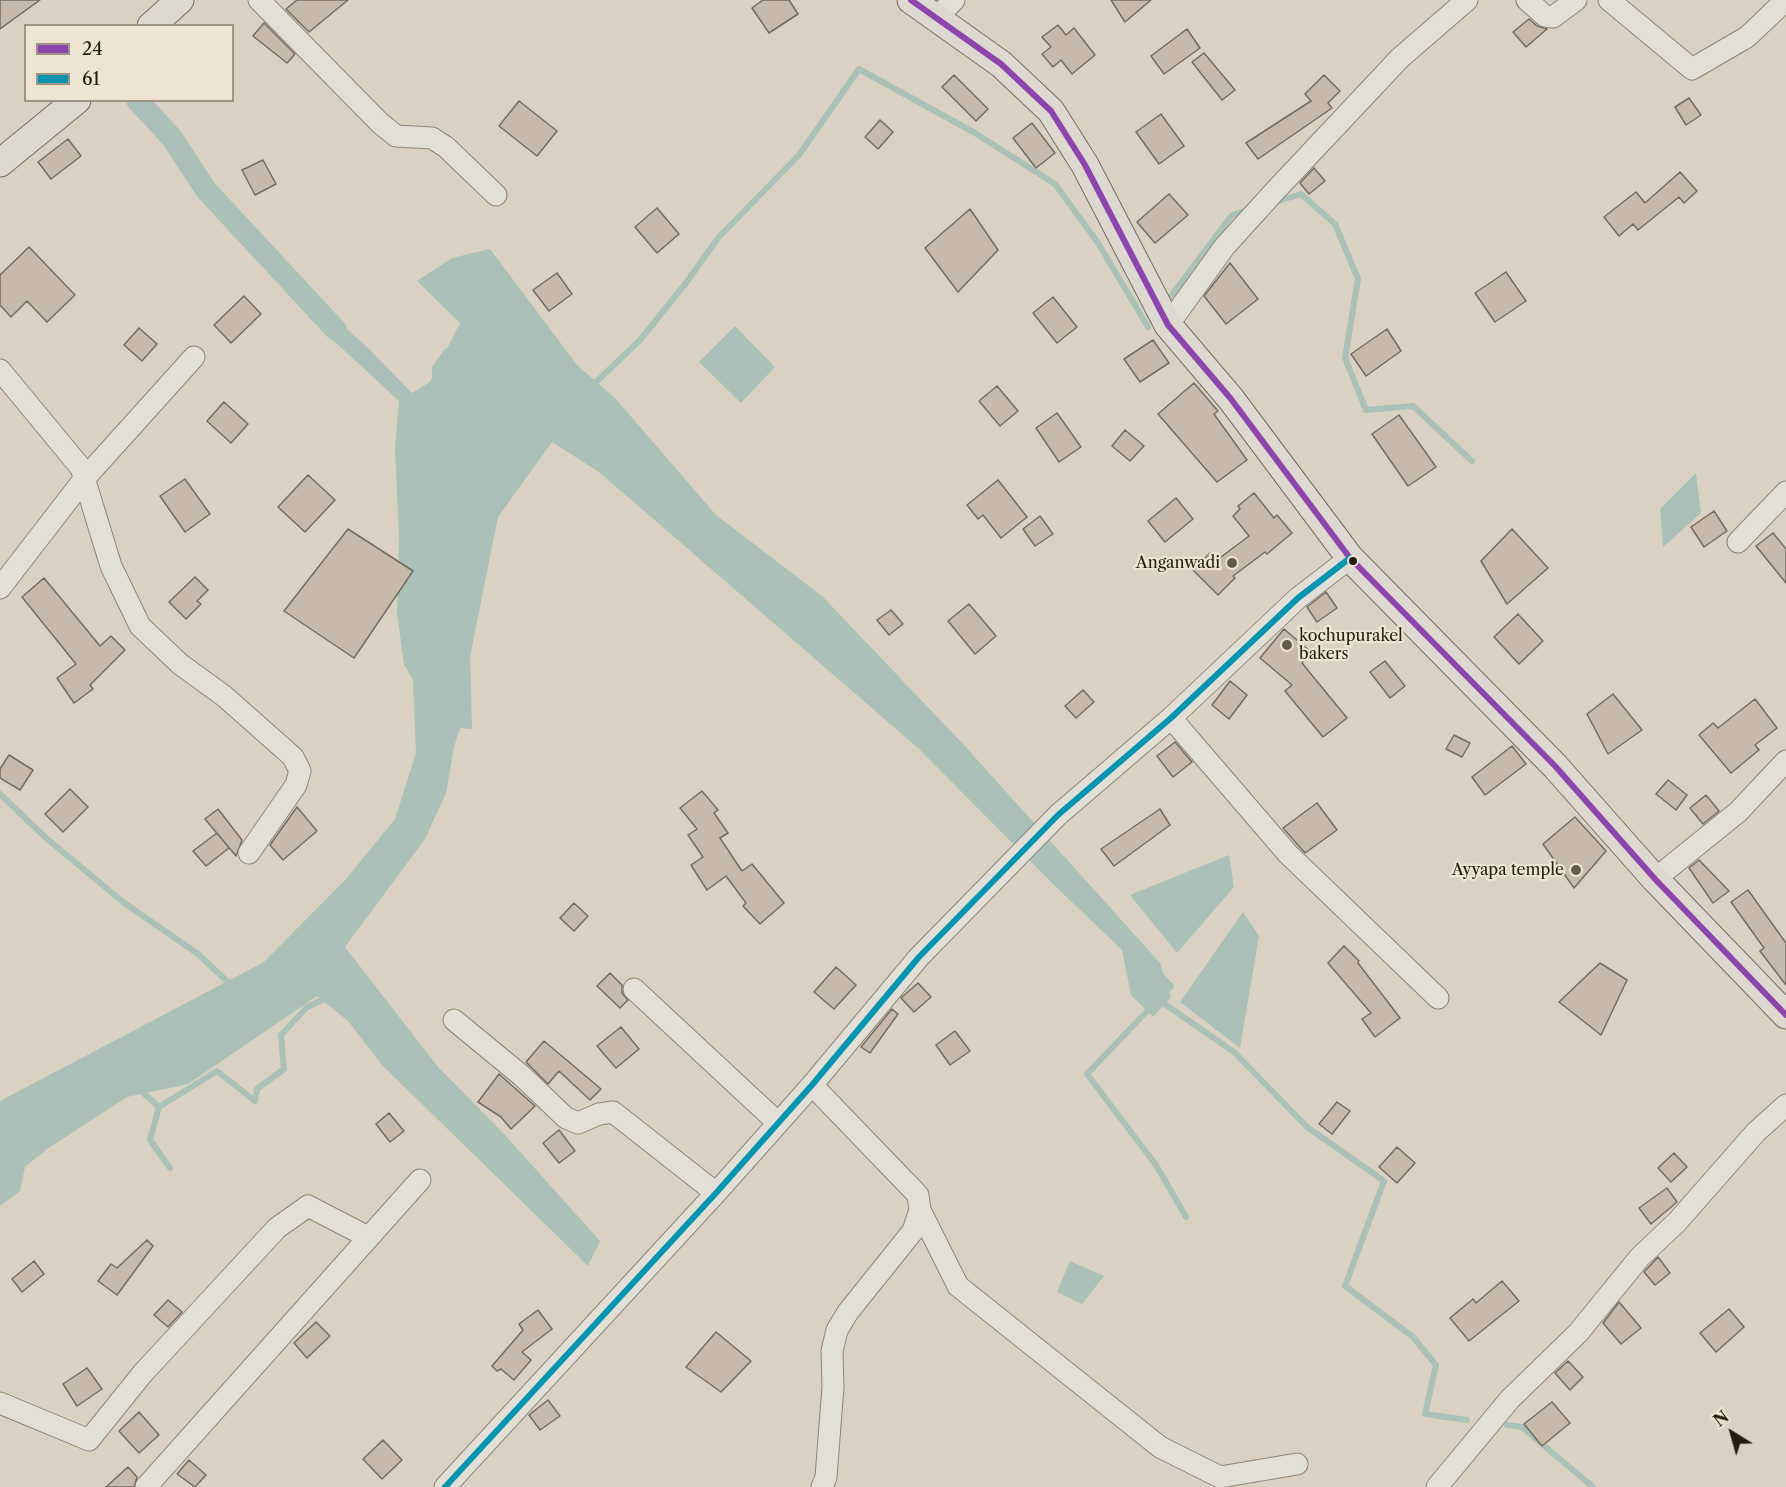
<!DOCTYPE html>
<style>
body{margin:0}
#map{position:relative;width:1786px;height:1487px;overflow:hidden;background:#d9d2c2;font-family:"Libre Caslon Text",serif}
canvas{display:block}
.legend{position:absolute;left:24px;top:24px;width:210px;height:78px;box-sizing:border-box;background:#ede4d1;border:2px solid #9d9483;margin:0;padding:8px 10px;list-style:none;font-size:18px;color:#251b0e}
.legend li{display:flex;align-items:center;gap:12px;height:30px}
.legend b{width:30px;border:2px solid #9d9483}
.north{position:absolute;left:1702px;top:1403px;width:60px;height:60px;-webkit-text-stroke:4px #ede4d1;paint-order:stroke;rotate:323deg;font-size:16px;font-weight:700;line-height:24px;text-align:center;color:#251b0e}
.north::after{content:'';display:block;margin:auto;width:21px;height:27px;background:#251b0e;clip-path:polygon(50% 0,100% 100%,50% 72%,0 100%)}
</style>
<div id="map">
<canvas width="1786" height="1487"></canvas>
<ul class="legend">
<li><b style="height:8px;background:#8e44ad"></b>24</li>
<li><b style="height:8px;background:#0694b1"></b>61</li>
</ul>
<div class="north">N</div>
</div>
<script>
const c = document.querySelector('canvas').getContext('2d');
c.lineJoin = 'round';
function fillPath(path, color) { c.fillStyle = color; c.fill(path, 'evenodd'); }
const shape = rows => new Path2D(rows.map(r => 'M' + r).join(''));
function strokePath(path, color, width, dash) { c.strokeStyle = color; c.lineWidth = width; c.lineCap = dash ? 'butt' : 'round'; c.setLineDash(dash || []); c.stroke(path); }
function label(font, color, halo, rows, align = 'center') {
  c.font = font + ' "Libre Caslon Text",serif'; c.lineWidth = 4.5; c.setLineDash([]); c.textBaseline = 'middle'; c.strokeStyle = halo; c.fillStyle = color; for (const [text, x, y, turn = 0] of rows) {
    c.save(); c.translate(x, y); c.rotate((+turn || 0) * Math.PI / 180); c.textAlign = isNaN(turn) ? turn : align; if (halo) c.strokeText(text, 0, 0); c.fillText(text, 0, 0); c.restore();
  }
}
fillPath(shape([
 [490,249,577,365,615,398,716,515,822,596,963,744,1160,963,1171,997,1153,1017,1131,995,1122,950,1054,885,918,748,599,472,552,442,498,517,470,657,472,729,460,728,454,747,446,793,425,839,345,947,438,1067,504,1134,600,1241,588,1266,382,1065,348,1021,317,996,188,1084,127,1097,47,1149,25,1167,20,1191,0,1206,0,1101,264,962,346,879,395,819,416,753,413,680,404,664,397,613,399,536,395,448,399,401,308,317,318,303,368,348,412,393,430,382,460,323,417,281,452,258],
 [735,326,775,367,741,403,699,362],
 [1696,473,1701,513,1663,547,1660,509],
 [1229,855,1234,887,1177,953,1130,895],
 [1243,912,1259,936,1240,1048,1180,1002],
 [1070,1261,1104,1276,1082,1304,1057,1292]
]), '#aac0b8');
strokePath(shape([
 [1275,202,1301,194,1335,224,1358,279,1345,358,1366,410,1413,406,1472,461],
 [1171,296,1232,215,1248,210],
 [435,379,435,368,447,351],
 [591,387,640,340,686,283,718,238,799,155,859,69,975,133,1055,184,1098,243,1148,327],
 [0,794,46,838,123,902,198,954,232,986],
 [1161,976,1171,986,1163,995],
 [1159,1000,1234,1052,1307,1127,1384,1181,1345,1286,1413,1337,1436,1365,1425,1414,1467,1420],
 [1152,1006,1087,1074,1156,1165,1186,1217],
 [140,1090,159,1107,150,1140,170,1168],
 [159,1107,217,1071,255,1101,257,1089,284,1069,281,1035,307,1007,329,997],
 [1507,1425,1522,1427,1593,1487]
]), '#aac0b8', 6);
strokePath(shape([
 [137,100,172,138,206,190,336,330]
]), '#aac0b8', 22);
const building = shape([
 [0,0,40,0,0,29,0,0],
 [297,0,348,0,309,32,286,9,297,0],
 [763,0,789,0,798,14,769,33,752,8,763,0],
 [1111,0,1151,0,1125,22,1111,0],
 [1529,19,1537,26,1547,29,1526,47,1513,32,1529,19],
 [264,23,295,54,287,63,253,36,264,23],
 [1058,25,1066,35,1074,28,1095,55,1072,74,1061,60,1053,67,1042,54,1051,47,1042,37,1058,25],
 [1187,29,1200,48,1164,74,1151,56,1187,29],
 [1204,53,1235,90,1222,100,1192,62,1204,53],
 [954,75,988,109,976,121,942,87,954,75],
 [1324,75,1340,91,1328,103,1332,108,1258,159,1246,143,1311,101,1305,94,1324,75],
 [1689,98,1701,115,1686,125,1675,107,1689,98],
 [519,101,557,131,537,156,499,126,519,101],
 [1161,114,1184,146,1159,164,1136,132,1161,114],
 [880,120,893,132,878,149,865,137,880,120],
 [1032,123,1055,153,1036,168,1013,138,1032,123],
 [68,139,81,156,51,179,38,162,68,139],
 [263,160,276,184,255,195,242,170,263,160],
 [1314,168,1325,181,1309,194,1300,183,1314,168],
 [1680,172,1697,191,1684,203,1679,197,1638,230,1633,224,1619,236,1604,217,1636,192,1645,203,1680,172],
 [1169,194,1188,215,1155,243,1137,222,1169,194],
 [657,208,679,234,657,253,635,227,657,208],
 [970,209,998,250,958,292,925,248,970,209],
 [29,247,75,295,47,322,27,301,11,317,0,305,0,275,29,247],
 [1230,263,1258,299,1226,324,1204,296,1230,263],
 [1506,272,1526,301,1495,322,1475,293,1506,272],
 [557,273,572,294,549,311,533,290,557,273],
 [244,296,261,314,231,343,214,325,244,296],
 [1053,297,1077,327,1057,343,1033,313,1053,297],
 [139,328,157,344,142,361,124,345,139,328],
 [1387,329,1401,351,1366,376,1351,354,1387,329],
 [1153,340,1169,363,1140,382,1124,359,1153,340],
 [1194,383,1218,411,1214,414,1247,460,1217,482,1158,414,1194,383],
 [997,386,1018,411,1000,426,979,401,997,386],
 [224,402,248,424,231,443,207,421,224,402],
 [1057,413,1081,447,1059,462,1036,428,1057,413],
 [1399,415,1436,467,1408,486,1372,434,1399,415],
 [1125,430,1144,446,1130,461,1112,446,1125,430],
 [308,475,335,500,305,532,278,507,308,475],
 [185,479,210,514,185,532,160,496,185,479],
 [998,480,1027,517,1001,538,983,515,978,519,967,505,998,480],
 [1254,493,1274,518,1277,515,1292,533,1267,554,1265,552,1233,576,1235,578,1218,595,1193,570,1210,553,1217,560,1249,536,1233,516,1240,509,1238,506,1254,493],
 [1176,498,1193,519,1165,542,1148,521,1176,498],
 [1714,511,1727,531,1704,547,1691,527,1714,511],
 [1040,516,1053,534,1035,546,1023,529,1040,516],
 [348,529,413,571,354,658,284,611,348,529],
 [1512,529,1548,568,1507,604,1481,561,1512,529],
 [1773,533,1786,549,1786,583,1756,546,1773,533],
 [195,577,208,590,197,601,201,604,186,619,169,602,195,577],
 [44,578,100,646,111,636,125,650,90,685,93,689,74,703,57,678,76,664,22,597,44,578],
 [1326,592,1337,608,1317,622,1307,607,1326,592],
 [969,604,996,636,975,654,948,621,969,604],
 [891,610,903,624,889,635,877,620,891,610],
 [1518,614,1543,641,1519,664,1494,637,1518,614],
 [1284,629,1311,652,1302,663,1347,718,1323,737,1285,691,1292,685,1260,658,1284,629],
 [1385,661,1405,686,1390,698,1370,672,1385,661],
 [1230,681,1247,695,1229,719,1212,705,1230,681],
 [1083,690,1094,702,1076,718,1065,706,1083,690],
 [1613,694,1642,730,1608,754,1587,714,1613,694],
 [1755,699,1777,728,1755,745,1759,750,1731,773,1699,735,1713,723,1718,728,1755,699],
 [1454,735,1470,743,1462,757,1446,749,1454,735],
 [1175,742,1192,762,1173,777,1157,756,1175,742],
 [1512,746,1526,764,1485,795,1472,777,1512,746],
 [9,755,33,770,20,790,0,778,0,769,9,755],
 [1668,780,1687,795,1676,810,1656,794,1668,780],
 [70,789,88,807,63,832,45,814,70,789],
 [702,791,718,810,714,813,728,833,720,838,742,871,752,864,784,903,760,924,743,906,746,903,726,876,707,890,691,865,703,857,688,835,697,829,680,808,702,791],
 [1706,795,1719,811,1703,824,1690,808,1706,795],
 [1317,803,1337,830,1305,853,1283,828,1317,803],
 [297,807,317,831,283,860,270,845,297,807],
 [218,809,242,840,236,856,205,819,218,809],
 [1160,809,1170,825,1114,866,1101,849,1160,809],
 [1575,817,1606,851,1574,888,1543,844,1575,817],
 [217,833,229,848,206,866,193,851,217,833],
 [1699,860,1729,891,1713,903,1689,868,1699,860],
 [1748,890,1786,943,1786,985,1760,951,1764,948,1731,902,1748,890],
 [574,903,588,916,574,931,560,918,574,903],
 [1344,946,1359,961,1358,963,1400,1018,1375,1037,1362,1019,1371,1013,1328,963,1344,946],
 [1600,963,1627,980,1601,1035,1559,1002,1600,963],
 [836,967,856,985,834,1009,814,992,836,967],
 [610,973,622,985,622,993,628,1000,620,1008,597,986,610,973],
 [918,983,931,997,914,1012,901,998,918,983],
 [892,1009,898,1014,870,1053,861,1047,892,1009],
 [621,1027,639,1049,616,1068,597,1046,621,1027],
 [955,1031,970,1051,950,1065,936,1045,955,1031],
 [544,1041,601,1089,590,1100,559,1071,548,1084,526,1062,544,1041],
 [499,1074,535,1106,511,1129,501,1117,478,1102,499,1074],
 [1337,1102,1350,1111,1332,1134,1319,1124,1337,1102],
 [389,1113,404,1131,390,1142,376,1124,389,1113],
 [559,1130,575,1151,559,1163,543,1143,559,1130],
 [1397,1147,1415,1163,1397,1183,1379,1167,1397,1147],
 [1674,1153,1687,1167,1671,1182,1658,1168,1674,1153],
 [1667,1188,1677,1202,1651,1224,1639,1208,1667,1188],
 [147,1240,153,1246,117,1295,98,1281,111,1264,117,1268,147,1240],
 [1658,1257,1670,1273,1655,1285,1644,1272,1658,1257],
 [34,1261,44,1274,22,1292,12,1279,34,1261],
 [1502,1281,1519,1301,1469,1341,1450,1318,1473,1299,1476,1303,1502,1281],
 [168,1300,182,1312,168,1327,154,1315,168,1300],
 [1619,1302,1641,1328,1621,1344,1603,1323,1619,1302],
 [1729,1309,1744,1327,1716,1352,1700,1333,1729,1309],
 [538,1310,552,1329,522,1352,531,1360,514,1380,501,1369,497,1371,492,1366,523,1330,519,1324,538,1310],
 [316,1322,330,1336,307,1358,294,1343,316,1322],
 [716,1332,751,1361,721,1392,686,1367,716,1332],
 [1568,1361,1583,1377,1570,1390,1555,1373,1568,1361],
 [87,1368,102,1389,77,1406,63,1384,87,1368],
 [548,1400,560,1416,540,1430,529,1415,548,1400],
 [1552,1402,1570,1423,1542,1446,1524,1424,1552,1402],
 [139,1412,159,1435,139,1453,119,1431,139,1412],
 [383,1440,402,1460,382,1479,363,1459,383,1440],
 [189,1460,206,1475,195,1487,177,1474,189,1460],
 [128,1467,137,1477,134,1487,106,1487,128,1467]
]);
fillPath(building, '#c7baab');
strokePath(building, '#726d63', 1.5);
const minor = shape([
 [259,0,380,123,396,136,432,138,446,147,496,195],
 [1527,0,1545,16,1553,17,1576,0],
 [1609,0,1692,69,1747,37,1786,0],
 [936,18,954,0],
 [1168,325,1225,246,1275,191,1400,58,1467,0],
 [0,370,81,468,111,566,140,626,180,664,224,696,293,757,300,771,296,785,249,853],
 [1738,542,1786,492],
 [0,588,85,478,194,357],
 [1171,718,1288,854,1438,998],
 [1655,879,1738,812,1786,761],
 [634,989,778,1123],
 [454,1020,522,1076,566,1118,578,1123,599,1114,613,1112,716,1193],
 [812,1085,918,1195,920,1210,913,1231,848,1312,837,1330,832,1351,833,1387,826,1477,822,1487],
 [920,1210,958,1286,1160,1447,1220,1477,1297,1464],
 [0,1403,89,1440,143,1373,277,1228,308,1206,368,1237],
 [146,1487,420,1180],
 [445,1487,716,1193,812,1085,919,957,1058,815,1171,718,1298,598,1350,558],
 [1437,1487,1510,1399,1578,1333,1640,1257,1677,1222,1756,1132,1786,1105]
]);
const major = shape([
 [911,0,1001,64,1051,111,1085,165,1168,325,1231,399,1350,558,1555,766,1655,879,1786,1015],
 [151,26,180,0],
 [0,163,77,100]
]);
strokePath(minor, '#8b867b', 23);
strokePath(major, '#726d63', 29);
strokePath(minor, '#e2dfd6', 21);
strokePath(major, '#ddd9d0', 27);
strokePath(shape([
 [911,0,1001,64,1051,111,1085,165,1168,325,1231,399,1350,558,1555,766,1655,879,1786,1015]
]), '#8e44ad', 6);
strokePath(shape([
 [445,1487,716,1193,812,1085,919,957,1058,815,1171,718,1298,598,1350,558]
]), '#0694b1', 6);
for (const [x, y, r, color] of [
 [1353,561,5,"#251b0e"],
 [1232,563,6,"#645b4d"],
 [1287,645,6,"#645b4d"],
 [1576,870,6,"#645b4d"]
]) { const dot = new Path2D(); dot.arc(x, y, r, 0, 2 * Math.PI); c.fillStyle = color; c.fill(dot); strokePath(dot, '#ede4d1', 2); }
label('16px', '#251b0e', '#ede4d1', [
 ["Anganwadi",1220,563],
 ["kochupurakel",1299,636,"left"],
 ["bakers",1299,654,"left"],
 ["Ayyapa temple",1564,870]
], 'right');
</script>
